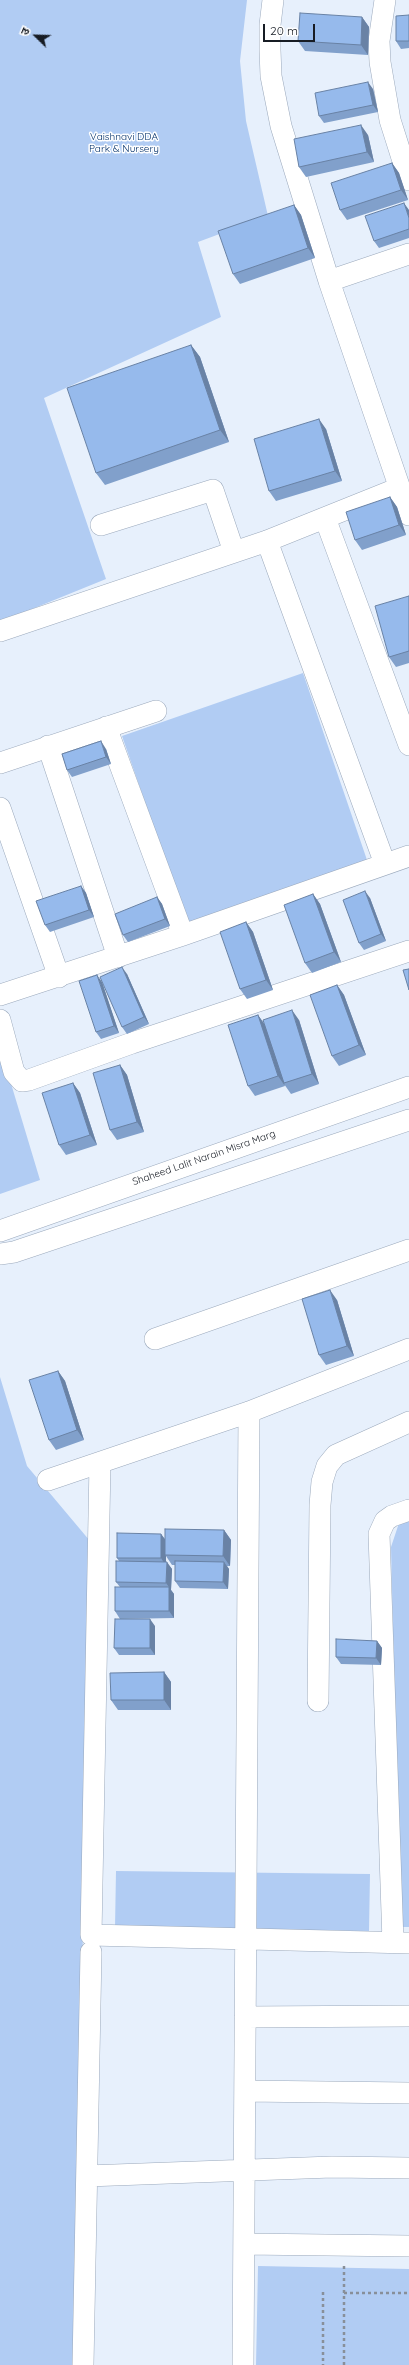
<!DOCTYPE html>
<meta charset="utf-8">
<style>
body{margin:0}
#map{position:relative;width:409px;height:2365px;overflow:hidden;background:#e7f0fc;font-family:Quicksand,"Noto Sans Devanagari",sans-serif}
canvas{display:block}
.north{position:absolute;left:16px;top:16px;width:40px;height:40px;-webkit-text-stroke:3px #fff;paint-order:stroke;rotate:293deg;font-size:11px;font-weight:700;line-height:16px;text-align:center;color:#171c24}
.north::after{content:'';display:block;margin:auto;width:14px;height:18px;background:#171c24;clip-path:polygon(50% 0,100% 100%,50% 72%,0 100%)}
.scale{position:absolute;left:263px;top:24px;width:52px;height:18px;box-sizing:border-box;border:2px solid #171c24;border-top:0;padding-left:5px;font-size:12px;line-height:14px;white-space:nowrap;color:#171c24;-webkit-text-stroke:3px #fff;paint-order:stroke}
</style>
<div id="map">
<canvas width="409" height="2365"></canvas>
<div class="north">उ</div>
<div class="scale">20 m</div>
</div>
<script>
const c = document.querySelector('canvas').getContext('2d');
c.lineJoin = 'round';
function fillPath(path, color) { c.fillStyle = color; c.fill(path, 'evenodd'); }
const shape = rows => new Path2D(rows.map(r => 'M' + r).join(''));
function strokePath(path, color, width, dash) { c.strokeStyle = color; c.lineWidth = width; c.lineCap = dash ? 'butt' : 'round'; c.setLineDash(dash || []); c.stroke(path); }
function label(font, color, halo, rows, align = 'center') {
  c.font = font + ' Quicksand,sans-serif'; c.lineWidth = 3; c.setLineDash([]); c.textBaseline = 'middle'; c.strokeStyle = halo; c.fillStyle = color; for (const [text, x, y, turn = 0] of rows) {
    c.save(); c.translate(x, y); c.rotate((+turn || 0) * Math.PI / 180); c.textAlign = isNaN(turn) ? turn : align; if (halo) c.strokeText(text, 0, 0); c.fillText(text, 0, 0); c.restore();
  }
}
fillPath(shape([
 [0,0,247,0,240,61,246,121,268,216,198,242,221,317,44,398,106,579,0,622],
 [303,673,367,860,187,923,122,736],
 [0,1047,40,1180,0,1194],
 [0,1377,27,1466,90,1541,75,2365,0,2365],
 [409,1521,409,1927,400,1927,391,1547,399,1523],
 [116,1871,370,1874,369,1931,115,1928],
 [258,2266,409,2269,409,2365,256,2365]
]), '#b1ccf3');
const minor = shape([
 [273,0,270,25,270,50,271,76,281,126,329,281,409,515],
 [385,0,379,41,380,62,390,120,409,180],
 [329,281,409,254],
 [325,518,409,745],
 [101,525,213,490,234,552],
 [267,541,385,864],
 [0,631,267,541,399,488],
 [106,727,183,935],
 [48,746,118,957],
 [0,763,156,711],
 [0,808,59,977],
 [0,995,183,935,409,856],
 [0,1020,14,1072,22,1081,29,1080,132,1043,409,951],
 [0,1231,409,1087],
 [0,1254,14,1252,409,1120],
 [155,1339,409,1250],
 [100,1463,91,1935,409,1943],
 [48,1480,249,1412,409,1349],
 [318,1701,320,1505,322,1482,327,1466,336,1455,409,1422],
 [393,1942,379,1534,385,1521,392,1516,409,1510],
 [245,2017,409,2016],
 [245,2091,409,2093],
 [87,2176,332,2167,409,2168],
 [244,2244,409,2246],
 [83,2365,91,1952],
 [243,2365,249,1412]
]);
strokePath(minor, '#9ba9bc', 22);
strokePath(shape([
 [323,2292,323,2365],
 [344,2293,409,2293],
 [344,2365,344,2264]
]), '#888f99', 2.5, [3, 3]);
strokePath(minor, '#fff', 21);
fillPath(shape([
 [409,15,409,48,401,49,396,41],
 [362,17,369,27,368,55,305,51,298,41],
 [373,89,378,112,324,123,319,116],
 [368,135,374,162,306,177,299,167],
 [392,163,399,173,408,200,347,220,340,210],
 [294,205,301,215,315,258,240,284,233,274],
 [409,210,409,238,379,248,374,241],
 [191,345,200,357,229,442,105,485,96,473],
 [326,429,342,481,276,501,269,491],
 [390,497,397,507,406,535,362,550,355,540],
 [409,596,409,663,396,667,389,657],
 [106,749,111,764,72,777,67,770],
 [81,886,86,893,94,917,50,932,45,925],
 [313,894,320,904,341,962,312,973,305,963],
 [157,897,162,904,170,926,128,942,123,935],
 [370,898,386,941,364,950,359,943],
 [246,922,253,932,273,990,247,999,240,989],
 [127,974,149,1024,127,1034,122,1027],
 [102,982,119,1033,101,1039,96,1032],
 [337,985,344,995,366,1055,339,1066,332,1056],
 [258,1015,265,1025,299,1020,319,1084,291,1094,284,1084,285,1086,255,1096,248,1086],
 [120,1065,127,1075,144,1132,117,1140,110,1130],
 [73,1083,80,1093,97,1145,66,1155,59,1145],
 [337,1300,354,1356,326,1365,319,1355],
 [58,1371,65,1381,84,1440,56,1450,49,1440],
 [224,1530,231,1540,230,1566,227,1566,229,1569,228,1589,180,1588,175,1581,175,1565,172,1565,166,1556,166,1562,172,1569,171,1590,174,1594,174,1618,120,1619,115,1611,120,1587,116,1582,119,1561,117,1558,161,1534,165,1539],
 [155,1626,155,1655,119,1655,114,1648],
 [377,1641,382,1648,381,1665,341,1664,336,1657],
 [164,1672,171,1682,171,1710,118,1710,111,1700]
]), '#81a0cb');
fillPath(shape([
 [362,17,369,27,368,55,361,45],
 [368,82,373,89,378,112,373,105],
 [361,125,368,135,374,162,367,152],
 [392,163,399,173,408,200,401,190],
 [404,203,409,210,409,218],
 [294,205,301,215,315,258,308,248],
 [191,345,200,357,229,442,220,430],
 [319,419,326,429,342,481,335,471],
 [390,497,397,507,406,535,399,525],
 [101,741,106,749,111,764,106,757],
 [81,886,86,893,94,917,89,910],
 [365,891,370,898,386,941,381,934],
 [313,894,320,904,341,962,334,952],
 [157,897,162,904,170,926,165,919],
 [246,922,253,932,273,990,266,980],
 [122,967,127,974,149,1024,144,1017],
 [97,975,102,982,119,1033,114,1026],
 [337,985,344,995,366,1055,359,1045],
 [292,1010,299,1020,319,1084,312,1074],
 [258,1015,265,1025,285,1086,278,1076],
 [120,1065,127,1075,144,1132,137,1122],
 [73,1083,80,1093,97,1145,90,1135],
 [330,1290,337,1300,354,1356,347,1346],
 [58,1371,65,1381,84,1440,77,1430],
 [224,1530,231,1540,230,1566,223,1556],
 [161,1534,166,1541,165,1555,166,1556,166,1566,161,1558],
 [167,1562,172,1569,171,1590,174,1594,174,1618,169,1611,169,1587,166,1583],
 [224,1562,229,1569,228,1589,223,1582],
 [150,1619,155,1626,155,1655,150,1648],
 [377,1641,382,1648,381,1665,376,1658],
 [164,1672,171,1682,171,1710,164,1700]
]), '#6982a5');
const building = shape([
 [300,13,362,17,361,45,298,41,300,13],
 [409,15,409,41,396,41,396,16,409,15],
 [368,82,373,105,319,116,315,93,368,82],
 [361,125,367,152,299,167,294,139,361,125],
 [392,163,401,190,340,210,331,183,392,163],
 [404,203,409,218,409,229,374,241,365,216,404,203],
 [294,205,308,248,233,274,218,231,294,205],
 [191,345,220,430,96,473,67,388,191,345],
 [319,419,335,471,269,491,254,439,319,419],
 [390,497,399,525,355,540,346,512,390,497],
 [409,596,409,651,389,657,375,606,409,596],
 [101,741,106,757,67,770,62,754,101,741],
 [81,886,89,910,45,925,36,901,81,886],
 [365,891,381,934,359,943,343,900,365,891],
 [313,894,334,952,305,963,284,905,313,894],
 [157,897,165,919,123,935,115,914,157,897],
 [246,922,266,980,240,989,220,932,246,922],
 [122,967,144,1017,122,1027,100,977,122,967],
 [409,969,409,990,403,970,409,969],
 [97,975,114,1026,96,1032,79,981,97,975],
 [337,985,359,1045,332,1056,310,995,337,985],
 [292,1010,312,1074,284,1083,263,1020,292,1010],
 [258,1015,278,1076,248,1086,228,1025,258,1015],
 [120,1065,137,1122,110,1130,93,1073,120,1065],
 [73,1083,90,1135,59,1145,42,1093,73,1083],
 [330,1290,347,1346,319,1355,302,1299,330,1290],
 [58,1371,77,1430,49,1440,29,1380,58,1371],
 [165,1529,224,1530,223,1556,165,1555,165,1529],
 [117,1533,161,1534,161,1558,117,1558,117,1533],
 [116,1561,167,1562,166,1583,116,1582,116,1561],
 [175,1561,224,1562,223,1582,175,1581,175,1561],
 [115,1587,169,1587,169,1611,115,1611,115,1587],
 [115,1619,150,1619,150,1648,114,1648,115,1619],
 [336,1639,377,1641,376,1658,336,1657,336,1639],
 [164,1672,164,1700,111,1700,110,1673,164,1672]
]);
fillPath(building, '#96baec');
strokePath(building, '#6982a5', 1);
label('10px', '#002f69', '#fff', [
 ["Vaishnavi DDA",124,137],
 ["Park & Nursery",124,149]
]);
label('10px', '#171c24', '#fff', [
 ["Shaheed Lalit Narain Misra Marg",204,1158,-19]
]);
</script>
